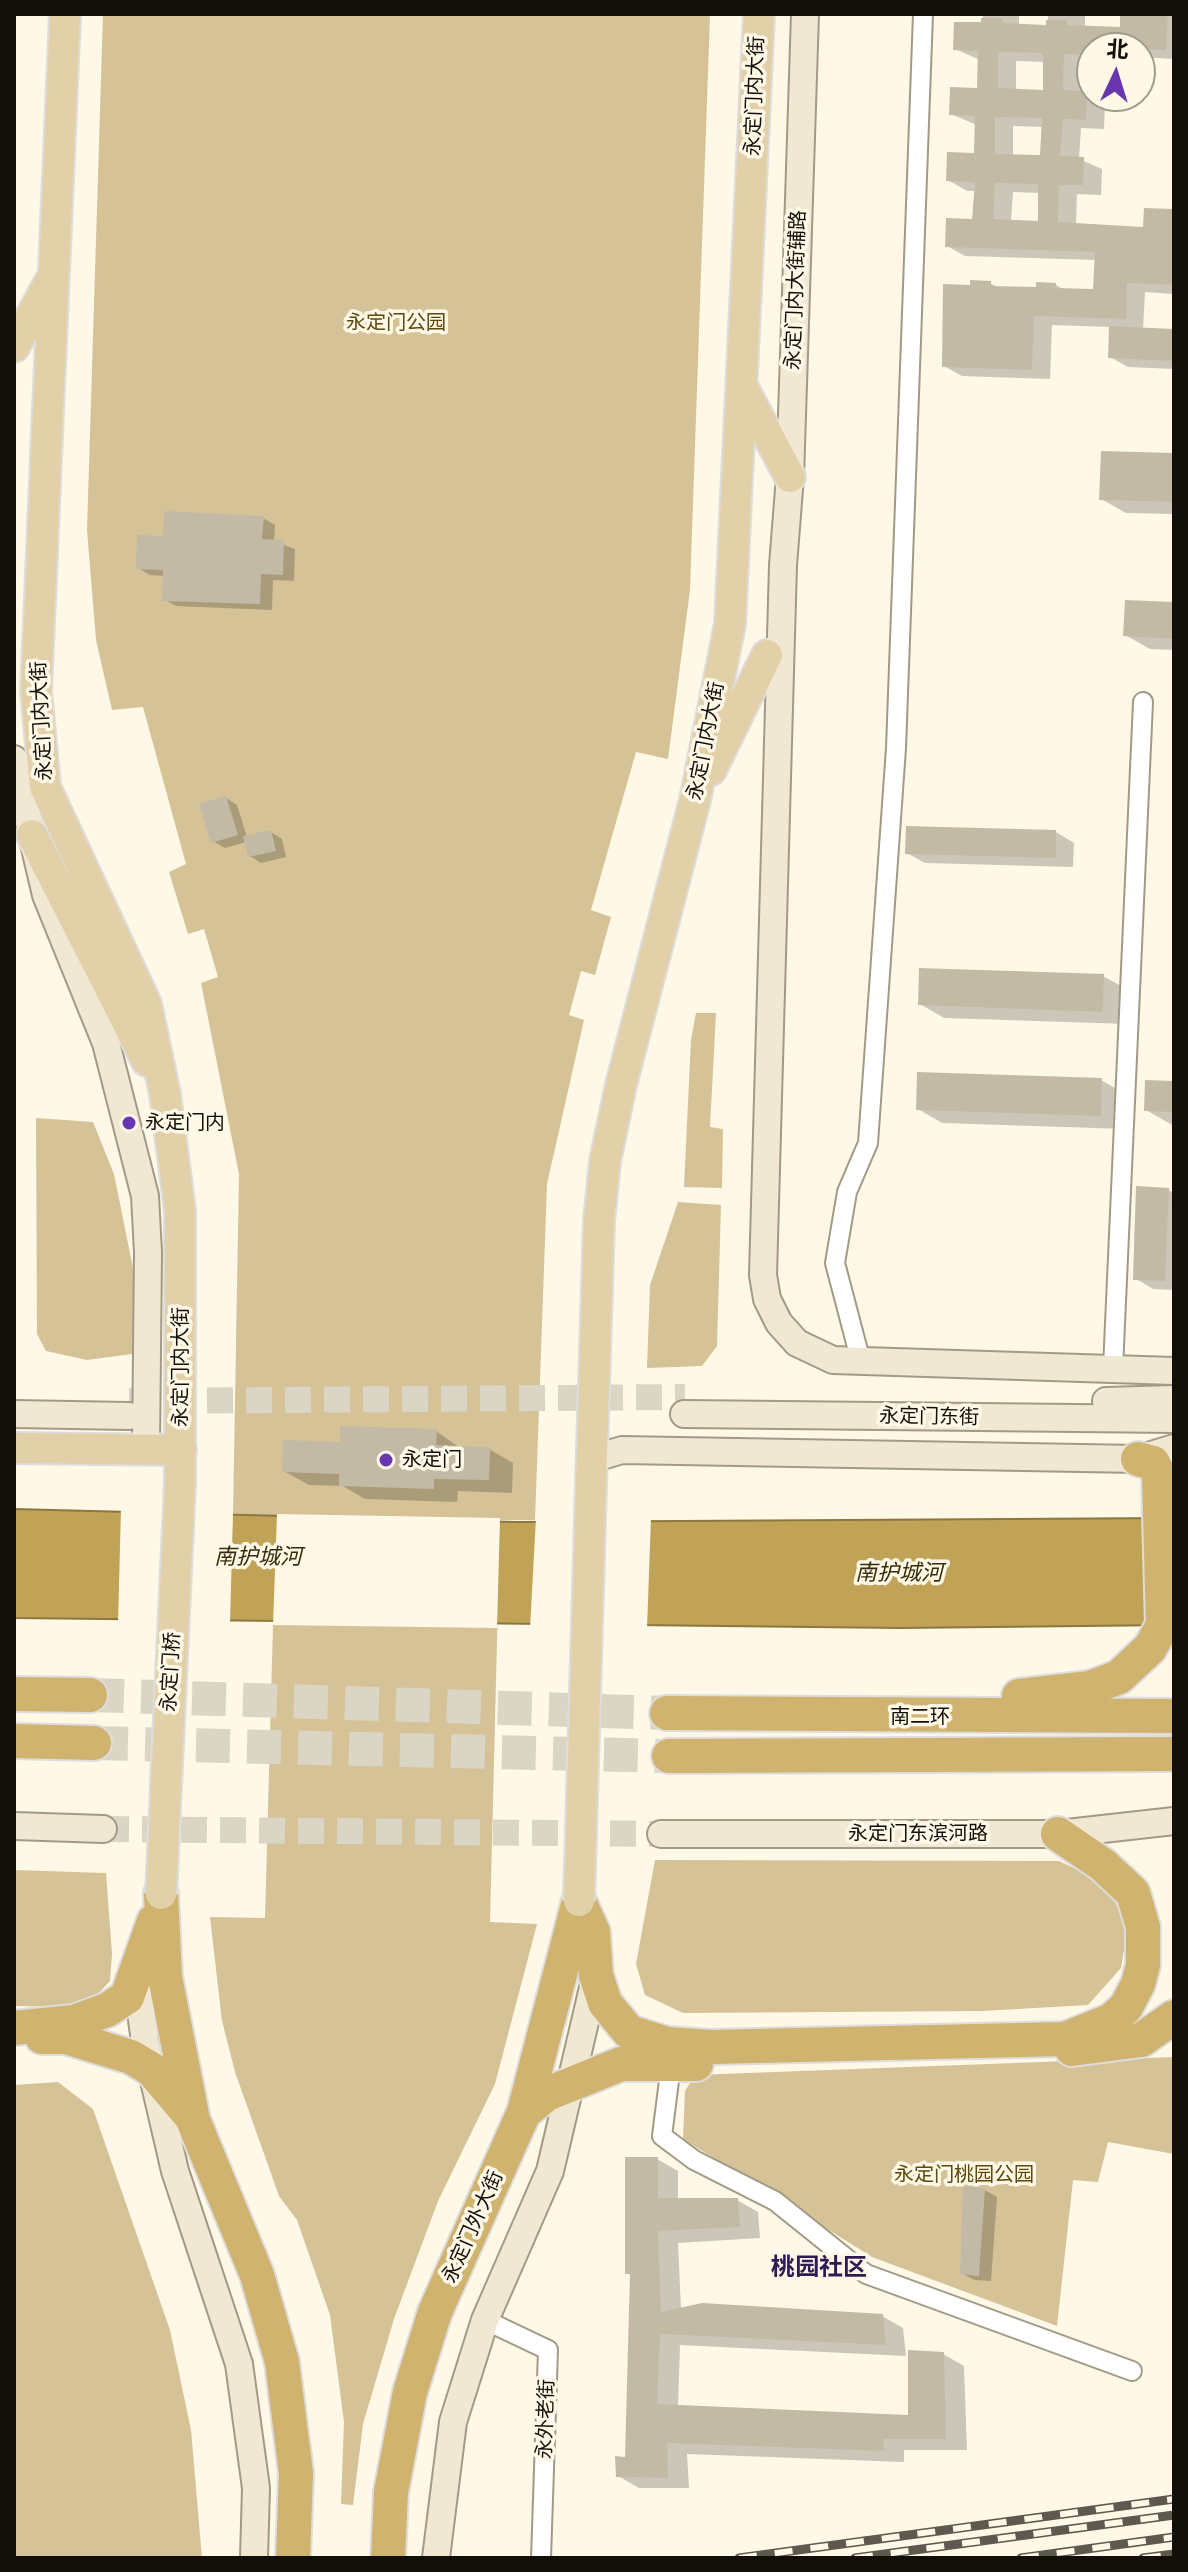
<!DOCTYPE html>
<meta charset="utf-8">
<style>
body{margin:0}
#map{position:relative;width:1188px;height:2572px;overflow:hidden;background:#fff8e7;font-family:Montserrat,"Noto Sans SC",sans-serif}
canvas{display:block}
.frame{position:absolute;inset:0;border:16px solid #120f08;pointer-events:none}
.north{position:absolute;left:1076px;top:32px;width:80px;height:80px;box-sizing:border-box;background:#fff8e7;border:2px solid #a09b8e;border-radius:50%;rotate:4deg;font-size:22px;font-weight:700;line-height:32px;text-align:center;color:#120f08}
.north::after{content:'';display:block;margin:auto;width:28px;height:36px;background:#6836ae;clip-path:polygon(50% 0,100% 100%,50% 72%,0 100%)}
</style>
<div id="map">
<canvas width="1188" height="2572"></canvas>
<div class="frame"></div>
<div class="north">北</div>
</div>
<script>
const c = document.querySelector('canvas').getContext('2d');
c.lineJoin = 'round';
function fillPath(path, color) { c.fillStyle = color; c.fill(path, 'evenodd'); }
const shape = rows => new Path2D(rows.map(r => 'M' + r).join(''));
function strokePath(path, color, width, dash) { c.strokeStyle = color; c.lineWidth = width; c.lineCap = dash ? 'butt' : 'round'; c.setLineDash(dash || []); c.stroke(path); }
function label(font, color, halo, rows, align = 'center') {
  c.font = font + ' Montserrat,"Noto Sans SC",sans-serif'; c.lineWidth = 7; c.setLineDash([]); c.textBaseline = 'middle'; c.strokeStyle = halo; c.fillStyle = color; for (const [text, x, y, turn = 0] of rows) {
    c.save(); c.translate(x, y); c.rotate((+turn || 0) * Math.PI / 180); c.textAlign = isNaN(turn) ? turn : align; if (halo) c.strokeText(text, 0, 0); c.fillText(text, 0, 0); c.restore();
  }
}
fillPath(shape([
 [103,14,710,14,690,590,668,759,636,752,591,910,611,917,595,975,581,971,569,1015,584,1020,547,1184,535,1520,500,1520,490,1922,537,1924,495,2084,438,2201,394,2319,363,2424,353,2505,341,2504,344,2422,330,2315,297,2220,279,2196,235,2072,222,2021,210,1917,265,1918,276,1516,233,1514,239,1174,201,983,218,977,204,929,188,934,169,872,186,864,143,707,112,710,96,640,87,530],
 [696,1013,716,1013,710,1127,723,1129,722,1188,684,1187,691,1040],
 [36,1118,93,1122,114,1174,136,1283,132,1354,87,1360,46,1351,37,1334],
 [678,1202,721,1205,717,1346,702,1366,647,1368,650,1285],
 [655,1860,1059,1861,1104,1882,1128,1925,1121,1968,1088,2005,982,2011,683,2013,645,1995,636,1964],
 [14,1870,106,1873,112,1954,110,1981,96,1996,77,2007,14,2006],
 [1174,2057,1174,2154,1108,2142,1098,2182,1073,2180,1057,2326,872,2257,683,2139,685,2091,695,2075],
 [58,2082,93,2109,170,2330,191,2430,202,2558,14,2558,14,2085]
]), '#d5c397');
const water = shape([
 [14,1509,516,1522,1174,1518,1174,1625,900,1628,14,1618,14,1509]
]);
fillPath(water, '#c0a357');
strokePath(water, '#8c773f', 2);
fillPath(shape([
 [121,1508,233,1513,230,1624,118,1623],
 [277,1514,500,1518,497,1628,273,1625],
 [651,1517,647,1629,530,1628,536,1518]
]), '#fff8e7');
fillPath(shape([
 [983,14,1019,14,1019,26,1048,27,1048,14,1085,14,1085,28,1122,29,1122,14,1174,14,1174,59,1140,57,1140,48,1092,48,1092,64,1081,63,1081,93,1105,103,1104,129,1081,128,1079,159,1102,169,1101,195,1077,194,1076,225,1145,229,1174,211,1174,294,1145,292,1143,330,1174,331,1174,369,1128,367,1110,357,1111,327,1052,325,1050,379,962,376,944,366,972,287,990,283,999,288,1038,289,1056,285,1064,290,1095,291,1096,260,965,256,947,246,974,221,976,191,967,191,948,180,976,155,977,125,951,114,979,90,980,60,955,49,983,24],
 [1016,61,1045,62,1045,92,1016,91],
 [1013,126,1044,127,1042,157,1013,156],
 [1013,192,1040,193,1040,223,1011,222],
 [1174,455,1174,514,1126,513,1101,499],
 [263,518,275,525,274,541,295,549,294,581,273,580,272,610,176,606,164,599,165,576,150,575,138,568],
 [1174,604,1174,650,1150,649,1125,635],
 [226,798,237,805,247,837,271,832,282,839,286,857,261,863,250,856,246,842,225,848,213,841],
 [1056,832,1074,843,1073,867,925,863,907,853],
 [1103,976,1128,990,1127,1024,944,1018,920,1004],
 [1101,1080,1125,1094,1125,1129,942,1123,918,1109],
 [1174,1083,1174,1126,1146,1110],
 [1168,1190,1174,1193,1174,1290,1153,1289,1135,1278],
 [436,1431,460,1448,489,1449,513,1463,512,1493,458,1491,457,1502,365,1499,343,1486,309,1485,284,1471,342,1444],
 [657,2159,678,2171,678,2200,737,2200,758,2212,760,2238,678,2243,681,2309,882,2316,903,2328,906,2356,680,2345,678,2407,910,2417,943,2354,964,2366,967,2450,904,2450,904,2462,687,2454,689,2488,639,2488,618,2476,627,2459,632,2276,627,2273],
 [985,2190,997,2197,991,2281,974,2280,962,2273]
]), '#0003');
fillPath(shape([
 [1120,14,1168,14,1166,50,1090,47,1090,55,1064,54,1063,90,1087,91,1086,120,1063,119,1060,156,1084,157,1083,185,1059,185,1058,222,1143,227,1144,208,1174,209,1174,285,1127,283,1126,319,1034,316,1032,370,942,367,943,284,970,285,970,280,991,281,991,286,1036,287,1036,282,1056,283,1056,288,1093,289,1095,252,945,247,946,218,972,219,975,182,946,181,947,152,974,153,975,116,949,115,950,87,977,88,978,51,953,50,954,22,981,22,981,18,1002,18,1002,23,1046,25,1046,20,1067,20,1067,25,1120,27],
 [998,52,1043,53,1043,90,998,88],
 [995,117,1042,118,1040,155,995,154],
 [995,183,1038,184,1038,221,993,219],
 [1109,326,1174,329,1174,361,1108,358],
 [1101,451,1174,453,1174,502,1099,500],
 [164,511,264,516,262,539,284,540,283,575,261,574,260,604,162,601,163,570,136,569,137,535,163,536],
 [1125,600,1174,602,1174,639,1123,636],
 [226,796,238,835,211,843,199,804],
 [906,826,1056,830,1056,858,905,854],
 [271,830,276,851,248,857,243,836],
 [919,968,1104,974,1103,1012,918,1005],
 [917,1072,1102,1078,1101,1116,916,1110],
 [1145,1080,1174,1081,1174,1112,1144,1111],
 [1136,1186,1169,1188,1165,1281,1133,1280],
 [340,1426,437,1429,436,1445,490,1447,489,1480,434,1479,434,1489,339,1486,339,1474,282,1472,283,1440,340,1442],
 [625,2157,658,2157,658,2198,738,2198,740,2227,658,2231,661,2312,702,2303,883,2314,886,2345,660,2334,657,2404,908,2415,908,2350,944,2352,946,2439,883,2439,884,2451,667,2443,668,2478,616,2477,615,2456,625,2457,630,2274,625,2274],
 [963,2186,985,2188,979,2276,960,2274]
]), '#c3baa6');
strokePath(shape([
 [129,1401,685,1397],
 [103,1829,661,1834]
]), '#dbd5c6', 26, [26, 13]);
strokePath(shape([
 [90,1695,667,1713],
 [94,1743,669,1756]
]), '#dbd5c6', 34, [34, 17]);
const street = shape([
 [861,1362,835,1263,847,1192,868,1143,896,748,923,14],
 [1113,1368,1143,702],
 [671,2065,662,2136,694,2160,775,2201,866,2274,1132,2371],
 [485,2320,548,2350,541,2558]
]);
const secondary = shape([
 [805,14,790,477,783,565,763,1275,767,1299,779,1323,797,1343,833,1360,1174,1371],
 [14,759,46,895,106,1043,145,1196,148,1252,146,1449],
 [1106,1401,1174,1399],
 [14,1414,129,1416],
 [684,1414,1174,1419],
 [592,1459,622,1450,1138,1459,1174,1448],
 [14,1826,103,1829],
 [661,1834,1058,1834,1174,1821],
 [136,1975,145,2042,175,2171,239,2364,256,2488,254,2558],
 [436,2558,453,2422,485,2320,550,2171,596,1975]
]);
const primary = shape([
 [65,14,36,691,45,787,146,1004,165,1094,180,1211,180,1483],
 [14,347,52,278],
 [743,388,790,477],
 [711,770,767,655],
 [32,835,147,1061],
 [14,1448,181,1450],
 [591,1484,599,1221,605,1161,621,1085,695,800,730,624,759,14]
]);
const highway = shape([
 [14,1694,90,1695],
 [1019,1696,1090,1688,1119,1677,1150,1648,1163,1625,1159,1475,1153,1463,1138,1459],
 [667,1713,1174,1716],
 [14,1741,94,1743],
 [669,1756,1174,1754],
 [161,1894,165,1977,193,2120,257,2275,282,2362,296,2473,293,2558],
 [579,1901,593,1932,596,1975,605,2003,629,2032,667,2044,711,2047,1065,2039,1112,2020,1126,2007,1138,1984,1143,1965,1143,1927,1133,1893,1103,1865,1058,1834],
 [14,2028,74,2022,107,2010,127,1997,154,1921],
 [42,2037,66,2037,131,2057,151,2069,190,2115],
 [1072,2049,1141,2040,1174,2017],
 [524,2112,547,2094,621,2064,696,2064],
 [388,2558,391,2492,410,2392,435,2312,524,2112,579,1901]
]);
strokePath(street, '#a29a86', 22);
strokePath(secondary, '#a29a86', 30);
strokePath(primary, '#dedddc', 34);
strokePath(highway, '#dedddc', 38);
strokePath(street, '#fff', 18);
strokePath(secondary, '#f1e8d4', 26);
strokePath(primary, '#e2d1a8', 30);
strokePath(highway, '#cfb36e', 34);
const rail = shape([
 [739,2558,1174,2499],
 [855,2558,1174,2515],
 [1021,2558,1174,2537],
 [1143,2558,1174,2554]
]);
strokePath(rail, '#5d594f', 9);
strokePath(rail, '#fff8e7', 6, [18]);
const primaryBridge = shape([
 [161,1894,180,1483],
 [579,1901,591,1484]
]);
strokePath(primaryBridge, '#dedddc', 34, []);
strokePath(primaryBridge, '#e2d1a8', 30);
for (const [x, y, r, color] of [
 [129,1123,8,"#6836ae"],
 [386,1460,8,"#6836ae"]
]) { const dot = new Path2D(); dot.arc(x, y, r, 0, 2 * Math.PI); c.fillStyle = color; c.fill(dot); strokePath(dot, '#fff8e7', 3); }
label('20px', '#120f08', '#fff8e7', [
 ["永定门内大街",755,96,-88],
 ["永定门内大街辅路",796,290,-88],
 ["永定门内大街",42,721,-93],
 ["永定门内大街",706,741,-79],
 ["永定门内大街",181,1367,-90],
 ["永定门东街",929,1417,1],
 ["永定门桥",171,1672,-87],
 ["南二环",920,1717],
 ["永定门东滨河路",918,1834],
 ["永定门外大街",473,2227,-66],
 ["永外老街",546,2419,-88]
]);
label('20px', '#5d490c', '#fff8e7', [
 ["永定门公园",396,323],
 ["永定门桃园公园",964,2175]
]);
label('20px', '#120f08', '#fff8e7', [
 ["永定门内",145,1123],
 ["永定门",402,1460]
], 'left');
label('italic 22px', '#382b09', '#fff8e7', [
 ["南护城河",258,1558],
 ["南护城河",899,1574]
]);
label('bold 24px', '#311a53', '#fff8e7', [
 ["桃园社区",819,2268]
]);
</script>
